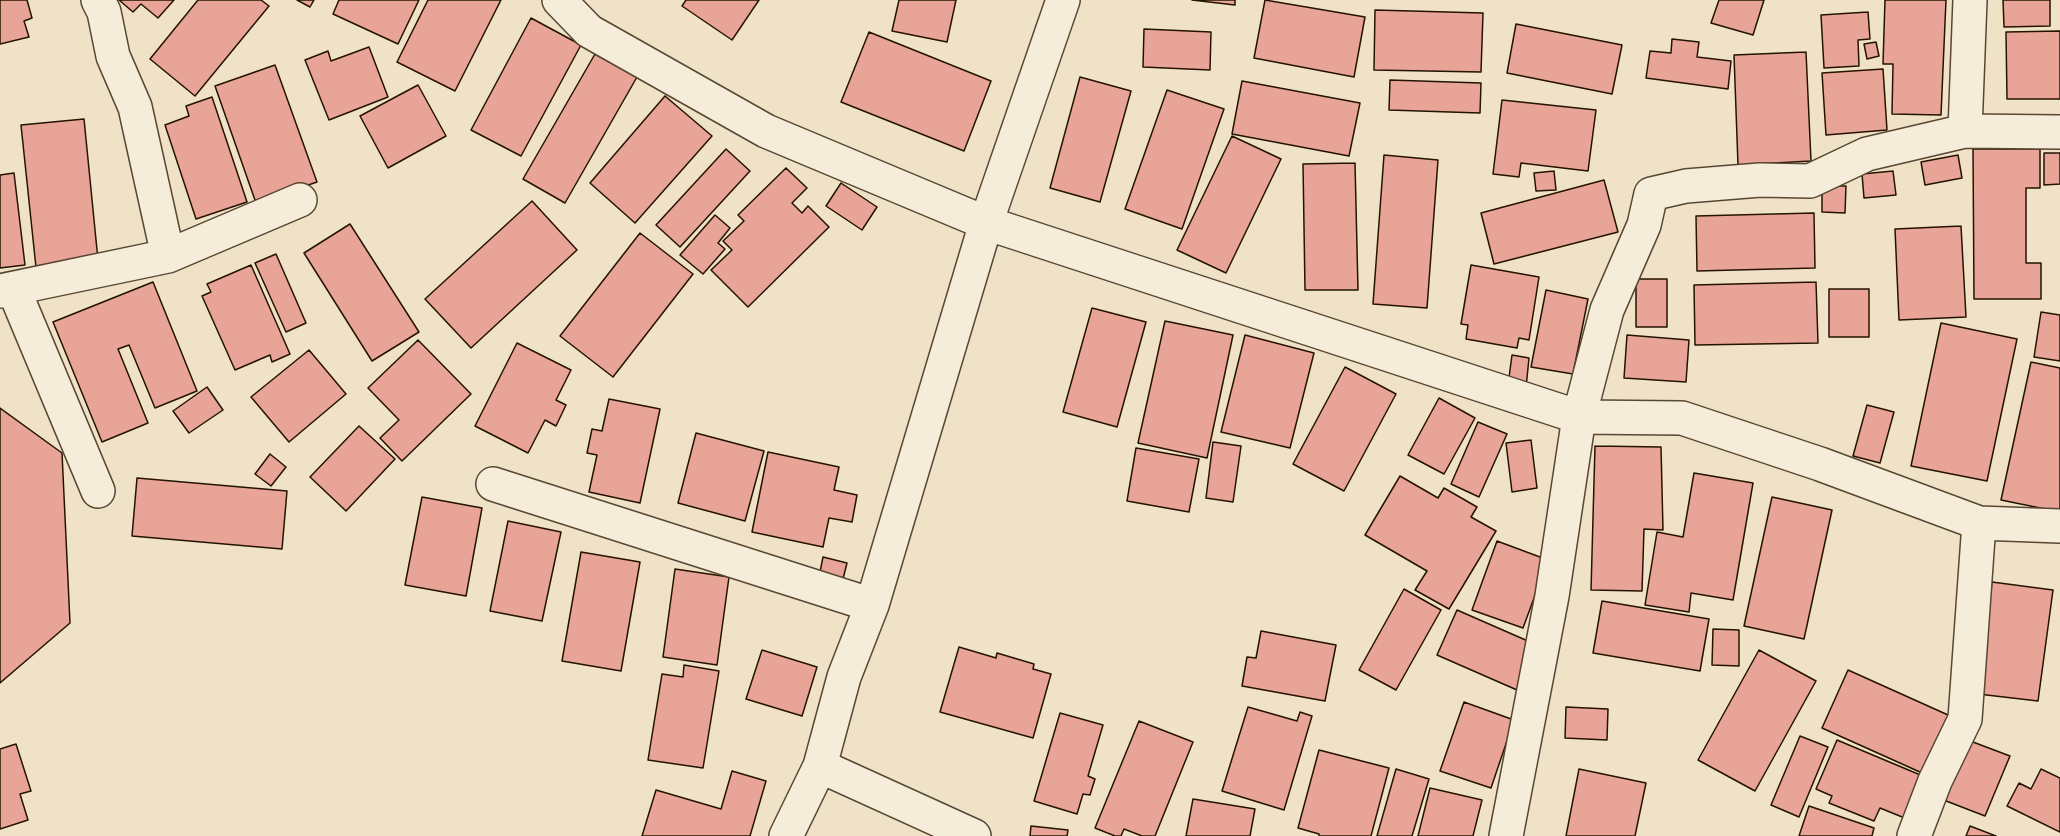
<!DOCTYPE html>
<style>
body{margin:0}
canvas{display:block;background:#efe2c6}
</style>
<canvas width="2060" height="836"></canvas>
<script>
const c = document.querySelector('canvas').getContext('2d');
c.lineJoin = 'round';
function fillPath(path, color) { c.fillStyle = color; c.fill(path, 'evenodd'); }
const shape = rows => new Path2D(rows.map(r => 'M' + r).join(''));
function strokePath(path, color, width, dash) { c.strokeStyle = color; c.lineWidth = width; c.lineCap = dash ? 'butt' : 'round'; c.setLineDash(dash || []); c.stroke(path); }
const building = shape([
 [0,0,27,0,32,18,24,21,29,37,0,44,0,0],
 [119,0,174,0,158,18,141,4,133,12,119,0],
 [198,0,261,0,269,6,195,96,150,59,198,0],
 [297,0,314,0,310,7,297,0],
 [339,0,419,0,398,44,333,14,339,0],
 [428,0,501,0,455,91,397,62,428,0],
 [686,0,759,0,732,40,682,6,686,0],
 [899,0,956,0,947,42,892,31,899,0],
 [1192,0,1235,0,1235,5,1192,0],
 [1265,0,1365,17,1354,77,1254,58,1265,0],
 [1719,0,1764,0,1753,35,1711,23,1719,0],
 [1885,0,1946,0,1941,115,1892,114,1893,64,1883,64,1885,0],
 [2003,0,2050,0,2050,26,2004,27,2003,0],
 [1375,10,1483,13,1481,72,1374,70,1375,10],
 [1868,12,1870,39,1858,40,1859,66,1824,68,1821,15,1868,12],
 [531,18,581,45,521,156,471,130,531,18],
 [1516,24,1622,45,1612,94,1507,73,1516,24],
 [1144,29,1211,32,1210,70,1143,67,1144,29],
 [2060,31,2060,99,2007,99,2006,32,2060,31],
 [869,32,991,81,964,151,841,102,869,32],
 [1672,39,1699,42,1697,57,1731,61,1728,89,1646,78,1650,51,1671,53,1672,39],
 [1876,42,1879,56,1867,59,1864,44,1876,42],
 [369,47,388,97,329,120,305,60,328,51,331,61,369,47],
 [1806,52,1811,161,1738,165,1734,55,1806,52],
 [595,54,637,77,565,203,523,179,595,54],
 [275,65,317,182,256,203,215,86,275,65],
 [1883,69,1887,130,1826,135,1822,73,1883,69],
 [1080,77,1131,91,1100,202,1050,188,1080,77],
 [1390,80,1481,83,1480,113,1389,110,1390,80],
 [1242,81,1360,103,1349,156,1232,134,1242,81],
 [418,85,446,136,388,168,360,116,418,85],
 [1167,90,1224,109,1182,229,1125,209,1167,90],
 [665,96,712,136,635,223,590,183,665,96],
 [212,97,247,202,196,219,165,125,189,116,186,106,212,97],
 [1502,100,1596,110,1588,171,1521,163,1519,177,1493,174,1502,100],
 [84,119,99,270,37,277,21,125,84,119],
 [1232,136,1281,159,1226,273,1177,250,1232,136],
 [726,149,750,171,680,247,656,225,726,149],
 [1973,149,2040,149,2040,188,2026,188,2026,263,2041,263,2041,299,1974,299,1973,149],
 [2044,153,2060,153,2060,184,2044,185,2044,153],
 [1384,155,1438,160,1427,308,1373,304,1384,155],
 [1958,155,1962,178,1925,185,1921,162,1958,155],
 [1355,163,1358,290,1305,290,1303,164,1355,163],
 [786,168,807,188,792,203,802,213,808,206,829,227,748,307,711,270,732,250,723,241,744,221,738,215,786,168],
 [1554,171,1556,190,1536,191,1534,173,1554,171],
 [1893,171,1896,195,1864,198,1862,174,1893,171],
 [14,173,25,265,0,268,0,175,14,173],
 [1604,180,1618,232,1494,264,1481,213,1604,180],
 [841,183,877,207,862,230,826,206,841,183],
 [1822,186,1846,186,1845,213,1822,212,1822,186],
 [532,201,577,250,471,348,425,299,532,201],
 [1814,213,1815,268,1697,271,1696,216,1814,213],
 [715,215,730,228,718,243,725,249,703,274,680,255,715,215],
 [350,224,419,332,372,361,304,253,350,224],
 [1961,226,1966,317,1899,320,1895,229,1961,226],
 [640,233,693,274,613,377,560,336,640,233],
 [276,254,306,323,286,332,255,263,276,254],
 [251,265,290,354,272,362,270,355,235,370,202,296,211,292,207,284,251,265],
 [1471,265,1539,277,1529,340,1519,338,1517,348,1466,339,1468,325,1461,324,1471,265],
 [1636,279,1667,279,1667,327,1636,327,1636,279],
 [153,282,197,391,155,408,129,345,118,349,148,423,102,442,53,322,153,282],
 [1816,282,1818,343,1695,345,1694,285,1816,282],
 [1829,289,1869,289,1869,337,1829,337,1829,289],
 [1546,290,1588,299,1573,374,1531,367,1546,290],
 [1092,308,1146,322,1117,427,1063,412,1092,308],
 [2041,312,2060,315,2060,361,2034,357,2041,312],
 [1165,321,1233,335,1207,458,1138,443,1165,321],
 [1941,323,2017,339,1987,481,1911,466,1941,323],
 [1245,335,1314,353,1290,448,1221,432,1245,335],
 [1627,335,1689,340,1686,382,1624,378,1627,335],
 [418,340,471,394,402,461,380,438,399,420,368,388,418,340],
 [517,343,571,370,556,400,566,405,556,426,545,420,528,453,475,426,517,343],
 [309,350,346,394,289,442,251,397,309,350],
 [1512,355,1529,358,1526,388,1508,385,1512,355],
 [2031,362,2060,368,2060,512,2001,500,2031,362],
 [1345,367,1396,394,1344,491,1293,464,1345,367],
 [207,387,223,410,189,433,173,411,207,387],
 [1439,398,1475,418,1444,474,1408,455,1439,398],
 [609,399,660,409,640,503,589,492,597,455,587,453,592,429,602,431,609,399],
 [1867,405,1894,412,1880,463,1853,456,1867,405],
 [0,408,62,453,70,623,0,683,0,408],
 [1478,422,1507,434,1479,497,1451,484,1478,422],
 [359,426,395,459,346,511,310,477,359,426],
 [696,433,764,451,745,521,678,503,696,433],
 [1531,440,1537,488,1512,492,1506,443,1531,440],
 [1213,442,1241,446,1233,502,1206,498,1213,442],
 [1595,446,1661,447,1663,530,1644,529,1642,591,1591,590,1595,446],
 [1136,448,1199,459,1189,512,1127,501,1136,448],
 [768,452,839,467,834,490,857,495,852,522,829,518,823,547,752,532,768,452],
 [270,454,286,467,271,486,255,474,270,454],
 [1694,473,1753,483,1733,600,1691,593,1689,612,1645,605,1657,532,1683,537,1694,473],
 [1400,476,1438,498,1444,488,1477,507,1471,517,1496,531,1449,609,1415,590,1427,571,1365,535,1400,476],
 [137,478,287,491,282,549,132,536,137,478],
 [422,497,482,508,466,596,405,585,422,497],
 [1772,497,1832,510,1804,639,1744,626,1772,497],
 [508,521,561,532,542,621,490,611,508,521],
 [1497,541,1548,560,1523,628,1472,610,1497,541],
 [581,552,640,562,621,671,562,661,581,552],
 [823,557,847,563,842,583,819,577,823,557],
 [675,569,729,577,717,665,663,657,675,569],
 [1992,582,2053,590,2038,701,1978,694,1992,582],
 [1404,589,1441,610,1396,690,1359,670,1404,589],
 [1602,601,1709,619,1700,671,1593,653,1602,601],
 [1457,610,1537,645,1517,690,1437,655,1457,610],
 [1713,629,1739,630,1739,666,1712,665,1713,629],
 [1261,631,1336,645,1325,701,1242,686,1247,657,1256,658,1261,631],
 [959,647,996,658,997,653,1034,664,1033,669,1051,674,1033,738,940,712,959,647],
 [762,650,817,667,802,716,746,699,762,650],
 [1759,650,1816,681,1755,791,1698,760,1759,650],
 [684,665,719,671,703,768,648,760,662,674,683,677,684,665],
 [1848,670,1957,719,1931,777,1822,728,1848,670],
 [1464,702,1514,720,1491,788,1440,771,1464,702],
 [1248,707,1297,721,1300,712,1312,716,1284,810,1222,791,1248,707],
 [1566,707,1608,709,1607,740,1565,738,1566,707],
 [1060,713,1103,725,1088,776,1095,779,1090,795,1083,794,1077,814,1034,801,1060,713],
 [1139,721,1193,742,1155,836,1142,836,1124,829,1121,836,1115,836,1095,828,1139,721],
 [1800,736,1828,747,1799,817,1771,805,1800,736],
 [1965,739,2010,756,1985,816,1941,799,1965,739],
 [1837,740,1930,779,1912,821,1880,808,1874,821,1829,803,1832,796,1816,789,1837,740],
 [16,744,31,791,20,794,28,820,0,829,0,749,16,744],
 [1319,750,1389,768,1371,836,1319,836,1319,834,1298,828,1319,750],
 [1396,769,1429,779,1412,836,1377,836,1396,769],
 [1579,769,1646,783,1635,836,1566,836,1579,769],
 [2041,769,2060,778,2060,832,2007,806,2019,783,2031,789,2041,769],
 [732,771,766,781,750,836,642,836,656,790,721,809,732,771],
 [1430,788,1482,800,1473,836,1418,836,1430,788],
 [1193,799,1255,809,1250,836,1186,836,1193,799],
 [1809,806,1874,828,1872,836,1799,836,1809,806],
 [1031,826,1068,830,1067,836,1030,836,1031,826],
 [1970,826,1996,836,1966,836,1970,826]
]);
fillPath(building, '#e7a497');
strokePath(building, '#251300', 1.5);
const minor = shape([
 [98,0,104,12,113,56,135,107,168,256],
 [559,0,589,31,766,131,986,223,1579,417,1682,418,1820,464,1979,523,2060,526],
 [1965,131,1970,0],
 [14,290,98,491],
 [0,291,168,256,300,200],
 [493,484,872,605],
 [820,766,974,836],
 [786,836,820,766,844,677,872,605,986,223,1063,0],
 [1506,836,1552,596,1579,417,1607,310,1644,225,1651,194,1686,186,1760,180,1810,181,1867,154,1965,131,2060,132],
 [1914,836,1935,781,1965,719,1979,523]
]);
strokePath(minor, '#584732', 36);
strokePath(minor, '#f5ecda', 33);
</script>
